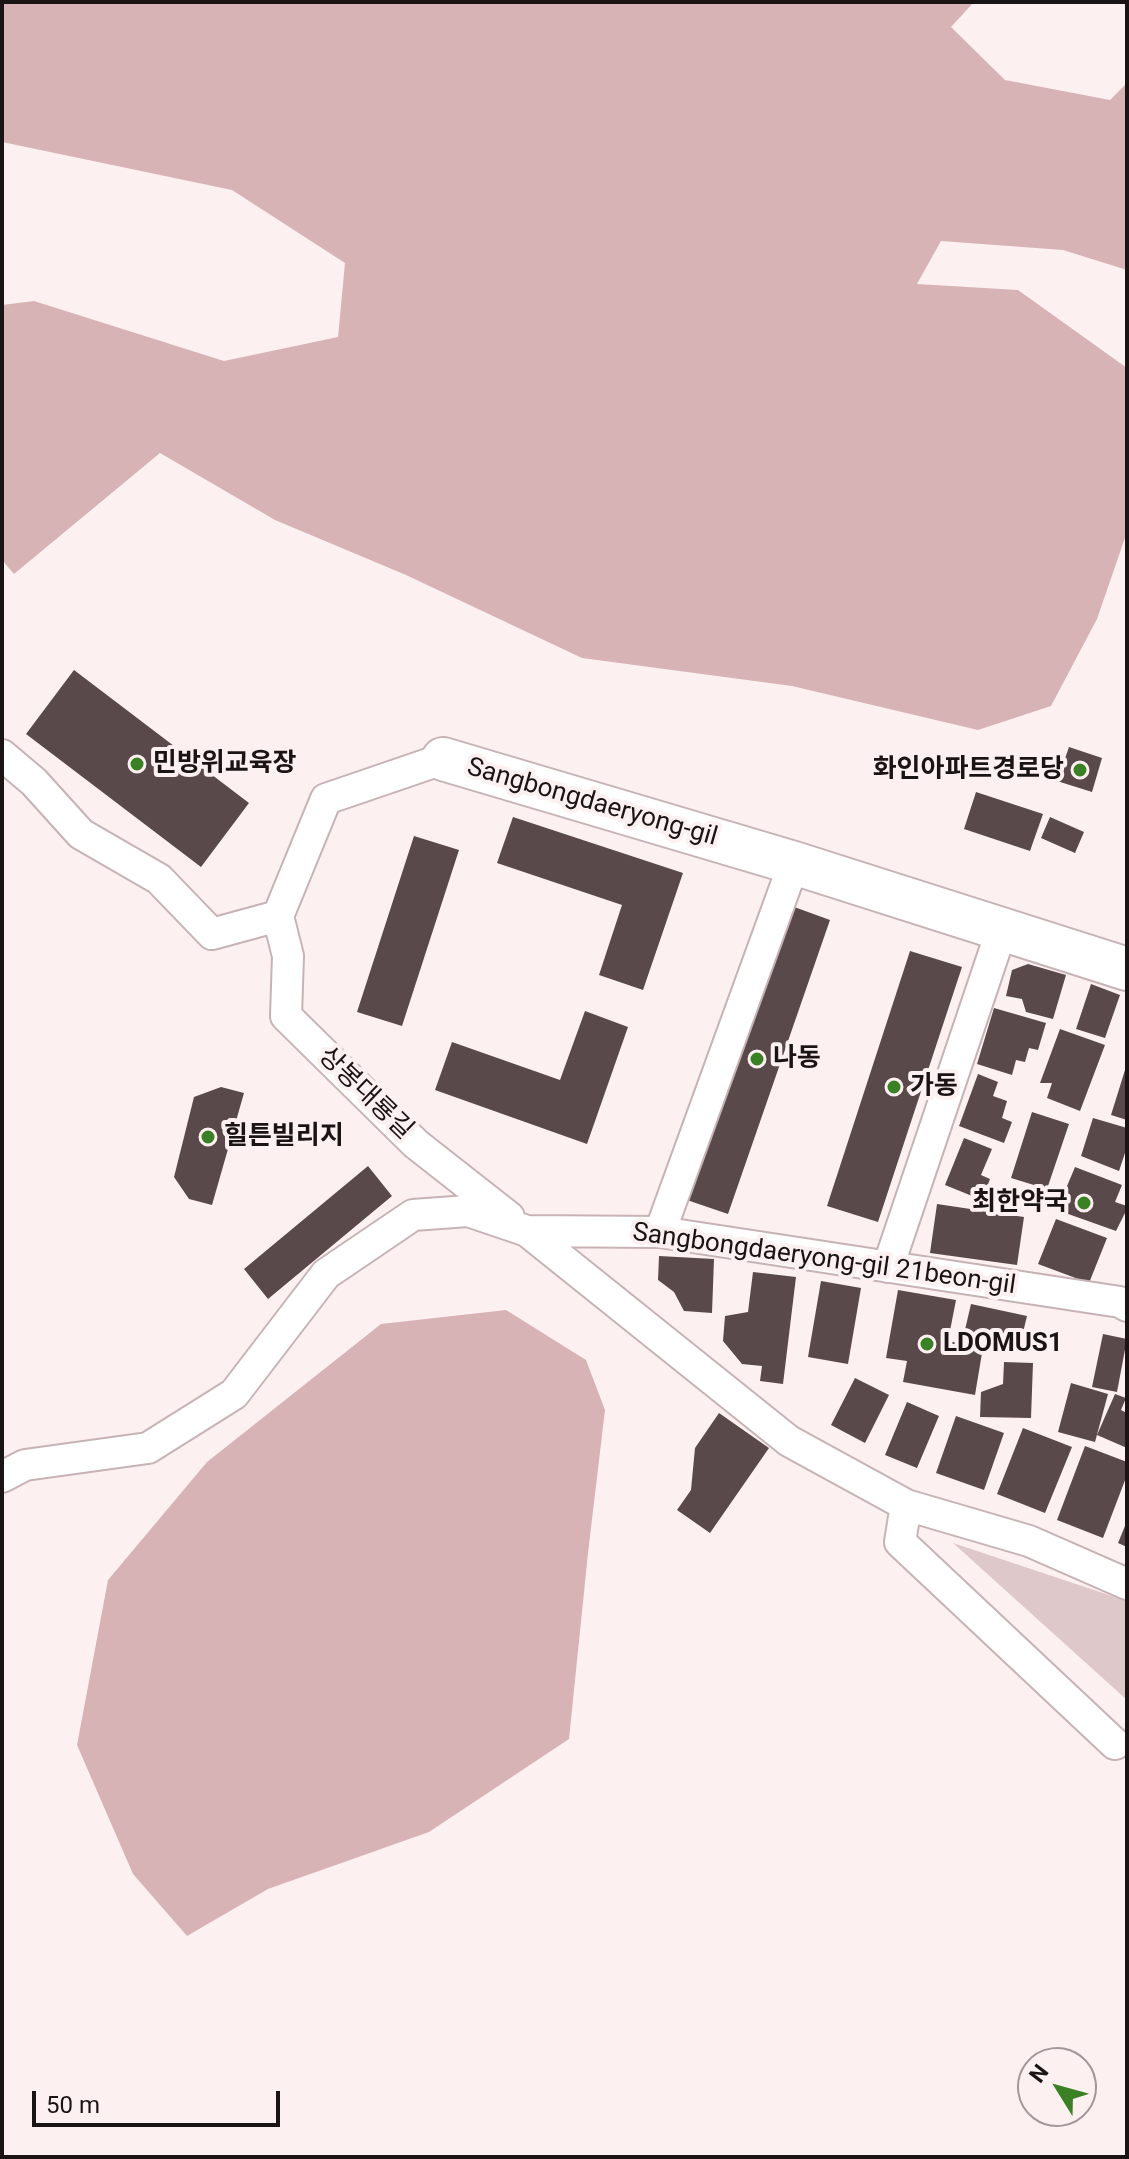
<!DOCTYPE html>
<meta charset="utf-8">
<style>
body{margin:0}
#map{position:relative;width:1129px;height:2159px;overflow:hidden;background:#fdf0f1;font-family:Roboto,sans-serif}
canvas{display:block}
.frame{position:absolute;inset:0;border:4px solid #1b1415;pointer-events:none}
.north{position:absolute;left:1017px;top:2047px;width:80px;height:80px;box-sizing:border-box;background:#fdf0f1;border:2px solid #a39899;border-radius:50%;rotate:307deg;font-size:22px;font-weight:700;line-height:32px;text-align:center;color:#1b1415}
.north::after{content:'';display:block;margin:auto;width:28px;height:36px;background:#3a8024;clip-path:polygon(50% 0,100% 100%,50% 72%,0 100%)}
.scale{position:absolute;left:32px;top:2091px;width:248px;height:36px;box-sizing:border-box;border:4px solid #1b1415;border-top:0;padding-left:10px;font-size:24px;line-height:28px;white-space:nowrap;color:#1b1415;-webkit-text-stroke:6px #fdf0f1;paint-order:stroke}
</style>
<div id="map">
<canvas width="1129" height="2159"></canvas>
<div class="frame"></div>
<div class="north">N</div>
<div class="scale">50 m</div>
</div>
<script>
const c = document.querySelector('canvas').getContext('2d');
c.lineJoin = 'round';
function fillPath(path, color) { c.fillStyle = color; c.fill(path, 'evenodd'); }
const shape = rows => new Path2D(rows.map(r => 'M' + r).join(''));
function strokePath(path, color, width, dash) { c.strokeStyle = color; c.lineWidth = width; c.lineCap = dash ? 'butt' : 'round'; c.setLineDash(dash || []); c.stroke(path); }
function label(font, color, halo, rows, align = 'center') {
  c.font = font + ' Roboto,"Noto Sans KR",sans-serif'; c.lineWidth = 8; c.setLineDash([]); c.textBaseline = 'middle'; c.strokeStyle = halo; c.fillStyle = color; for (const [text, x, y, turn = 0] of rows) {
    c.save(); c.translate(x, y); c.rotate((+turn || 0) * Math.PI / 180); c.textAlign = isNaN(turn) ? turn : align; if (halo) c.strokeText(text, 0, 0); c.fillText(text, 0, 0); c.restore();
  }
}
fillPath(shape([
 [953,1543,1127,1601,1127,1700]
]), '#dfc8ca');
fillPath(shape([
 [2,2,974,2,951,27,1005,80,1110,100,1127,83,1127,270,1063,250,941,241,917,284,1018,290,1127,368,1127,532,1097,619,1051,706,978,730,792,686,582,658,406,575,275,520,160,453,14,574,2,560,2,305,34,301,224,361,338,337,345,263,232,190,2,142],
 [506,1310,586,1360,605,1410,588,1553,569,1739,429,1832,268,1889,187,1936,133,1874,77,1745,108,1580,207,1462,381,1324]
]), '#d8b3b6');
fillPath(shape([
 [74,670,249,803,201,867,26,734],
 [1069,747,1102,758,1092,792,1057,781],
 [976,792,1043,814,1030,851,964,829],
 [513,817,683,873,643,990,599,975,622,905,497,863],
 [1050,817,1084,832,1075,853,1041,838],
 [414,836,459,850,402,1026,357,1012],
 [786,904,830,920,728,1214,684,1199],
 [910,951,962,967,878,1222,827,1206],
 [1028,964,1066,975,1053,1019,1026,1012,1022,999,1006,996,1012,970],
 [1091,984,1120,995,1105,1038,1076,1029],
 [994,1008,1046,1023,1038,1050,1029,1048,1025,1062,1016,1060,1012,1075,977,1064],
 [585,1011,628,1027,587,1144,435,1090,452,1042,560,1080],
 [1060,1029,1105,1045,1080,1111,1047,1098,1052,1083,1040,1083],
 [1125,1070,1127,1070,1127,1120,1111,1115],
 [978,1074,998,1082,993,1096,1007,1101,1002,1118,1012,1122,1004,1143,959,1126],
 [221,1087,244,1093,212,1205,189,1199,174,1177,194,1097],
 [1032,1112,1069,1124,1047,1189,1011,1178],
 [1093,1118,1127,1128,1127,1147,1119,1171,1081,1156],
 [964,1138,992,1149,981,1175,990,1179,982,1200,945,1185],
 [368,1166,392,1196,268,1299,244,1269],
 [1075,1167,1122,1185,1115,1202,1127,1206,1127,1209,1116,1231,1057,1210],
 [937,1204,1024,1217,1017,1265,930,1253],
 [1056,1219,1107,1238,1089,1283,1038,1264],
 [659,1256,714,1259,712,1313,684,1311,674,1292,658,1280],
 [753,1272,796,1277,783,1384,760,1381,762,1366,742,1364,723,1341,725,1316,748,1312],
 [821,1281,861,1288,848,1364,808,1357],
 [898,1290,956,1300,948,1341,983,1347,975,1395,903,1382,907,1361,886,1358],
 [971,1304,1027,1316,1020,1345,964,1334],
 [1103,1334,1127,1339,1117,1392,1092,1387],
 [1004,1362,1033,1363,1031,1418,980,1417,981,1392,1003,1384],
 [855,1378,889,1395,865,1443,831,1425],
 [1071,1383,1108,1394,1095,1442,1058,1432],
 [1115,1394,1126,1398,1121,1410,1127,1413,1127,1448,1097,1435],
 [907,1402,939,1416,917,1468,885,1455],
 [719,1413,769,1448,710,1533,677,1510,691,1490,695,1448],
 [956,1416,1004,1433,984,1490,936,1473],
 [1023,1428,1072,1447,1045,1513,997,1494],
 [1085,1446,1127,1462,1127,1475,1103,1538,1057,1520],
 [1127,1521,1127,1547,1118,1543]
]), '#5a494b');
const street = shape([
 [2,755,34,782,81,834,159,879,212,934,278,916,326,799,443,759],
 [278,916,288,956,286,1016,416,1144,509,1217],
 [527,1231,660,1232,1120,1302,1127,1306],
 [660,1232,794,863],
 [888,1267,1002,929],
 [2,1477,25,1465,148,1448,234,1394,326,1274,413,1215,468,1211,527,1231,789,1441,906,1505,1029,1541,1127,1584],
 [906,1505,900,1542,1115,1744]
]);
const secondary = shape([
 [443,759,794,863,1127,969]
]);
strokePath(street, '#c7b3b5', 34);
strokePath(secondary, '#c7b3b5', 46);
strokePath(street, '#fff', 30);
strokePath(secondary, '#fff', 42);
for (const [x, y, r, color] of [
 [137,764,8,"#3a8024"],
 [1080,770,8,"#3a8024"],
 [757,1059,8,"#3a8024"],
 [894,1087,8,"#3a8024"],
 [208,1137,8,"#3a8024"],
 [1084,1203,8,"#3a8024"],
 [927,1344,8,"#3a8024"]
]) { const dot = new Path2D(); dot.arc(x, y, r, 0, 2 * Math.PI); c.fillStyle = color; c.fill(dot); strokePath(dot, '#fdf0f1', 3); }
label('bold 26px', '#1b1415', '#fdf0f1', [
 ["민방위교육장",153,764],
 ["화인아파트경로당",1064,770,"right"],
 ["나동",773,1059],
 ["가동",910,1087],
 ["힐튼빌리지",224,1137],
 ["최한약국",1068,1203,"right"],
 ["LDOMUS1",943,1344]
], 'left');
label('26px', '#1b1415', '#fdf0f1', [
 ["Sangbongdaeryong-gil",592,803,16],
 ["상봉대룡길",365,1094,44],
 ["Sangbongdaeryong-gil 21beon-gil",824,1260,8]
]);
</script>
